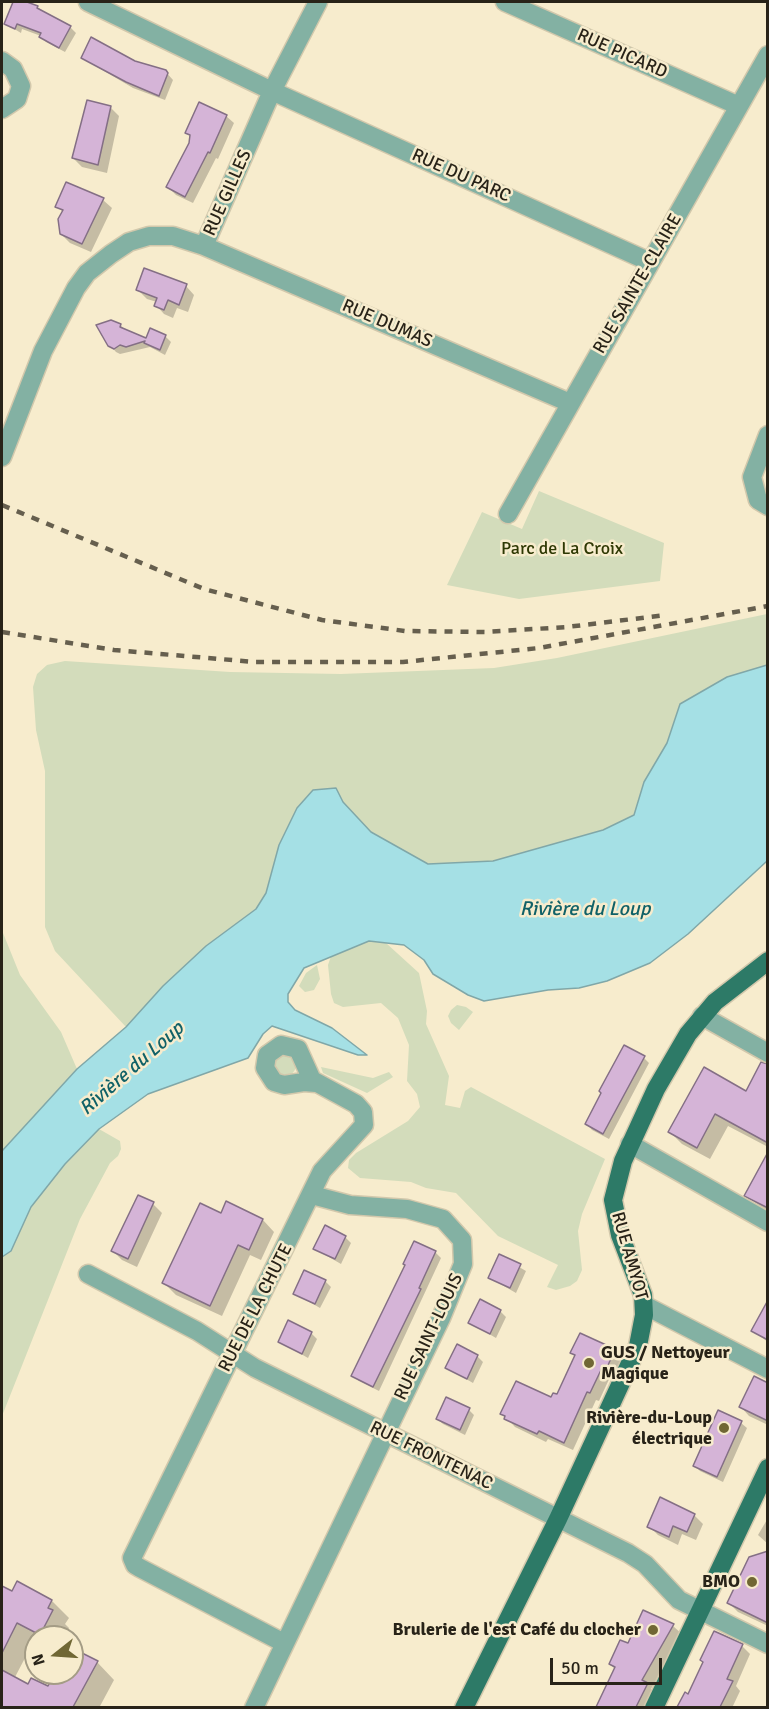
<!DOCTYPE html>
<meta charset="utf-8">
<style>
body{margin:0}
#map{position:relative;width:769px;height:1709px;overflow:hidden;background:#f7eccd;font-family:Signika,sans-serif}
canvas{display:block}
.frame{position:absolute;inset:0;border:3px solid #282318;pointer-events:none}
.north{position:absolute;left:24px;top:1625px;width:60px;height:60px;box-sizing:border-box;background:#f7eccd;border:2px solid #a49c85;border-radius:50%;rotate:253deg;font-size:16px;font-weight:700;line-height:24px;text-align:center;color:#282318}
.north::after{content:'';display:block;margin:auto;width:21px;height:27px;background:#706734;clip-path:polygon(50% 0,100% 100%,50% 72%,0 100%)}
.scale{position:absolute;left:550px;top:1658px;width:112px;height:27px;box-sizing:border-box;border:3px solid #282318;border-top:0;padding-left:8px;font-size:18px;line-height:21px;white-space:nowrap;color:#282318;-webkit-text-stroke:4px #f7eccd;paint-order:stroke}
</style>
<div id="map">
<canvas width="769" height="1709"></canvas>
<div class="frame"></div>
<div class="north">N</div>
<div class="scale">50 m</div>
</div>
<script>
const c = document.querySelector('canvas').getContext('2d');
c.lineJoin = 'round';
function fillPath(path, color) { c.fillStyle = color; c.fill(path, 'evenodd'); }
const shape = rows => new Path2D(rows.map(r => 'M' + r).join(''));
function strokePath(path, color, width, dash) { c.strokeStyle = color; c.lineWidth = width; c.lineCap = dash ? 'butt' : 'round'; c.setLineDash(dash || []); c.stroke(path); }
function label(font, color, halo, rows, align = 'center') {
  c.font = font + ' Signika,sans-serif'; c.lineWidth = 5; c.setLineDash([]); c.textBaseline = 'middle'; c.strokeStyle = halo; c.fillStyle = color; for (const [text, x, y, turn = 0] of rows) {
    c.save(); c.translate(x, y); c.rotate((+turn || 0) * Math.PI / 180); c.textAlign = isNaN(turn) ? turn : align; if (halo) c.strokeText(text, 0, 0); c.fillText(text, 0, 0); c.restore();
  }
}
fillPath(shape([
 [539,491,664,543,660,581,519,599,447,585,482,512,522,529],
 [767,614,767,665,680,704,667,743,644,782,634,815,603,830,493,861,428,864,371,832,343,802,336,788,313,790,297,808,279,845,266,893,256,909,206,946,126,1027,55,951,45,927,45,771,36,730,33,687,37,674,47,665,65,661,230,672,341,674,494,668,557,658],
 [2,833,3,933,20,975,61,1032,77,1069,2,1151],
 [369,941,386,943,419,973,427,1011,426,1024,449,1076,445,1105,460,1108,465,1091,471,1087,605,1159,582,1214,578,1231,582,1270,577,1281,570,1286,556,1290,547,1287,558,1265,498,1236,456,1193,426,1188,411,1182,360,1178,348,1168,349,1160,356,1153,408,1121,420,1107,417,1094,407,1081,409,1045,398,1018,381,1003,343,1007,334,1003,331,994,328,965,331,956],
 [317,965,320,979,314,990,305,992,299,986,306,973],
 [457,1005,466,1007,473,1012,459,1030,451,1023,448,1016,451,1010],
 '274 1065a11 11 0 1 1 22 0a11 11 0 1 1-22 0Z',
 [321,1067,373,1078,389,1072,393,1077,367,1093,323,1073],
 [99,1129,120,1141,121,1149,118,1156,110,1163,80,1219,2,1416,2,1257,11,1251,31,1207,65,1164]
]), '#d3dcbb');
const water = shape([
 [767,665,767,861,688,934,650,963,607,981,579,988,548,990,484,1001,468,995,433,974,424,960,404,945,369,941,304,968,288,994,288,1002,295,1010,332,1028,367,1055,358,1055,272,1026,263,1034,248,1058,148,1094,99,1129,65,1164,31,1207,11,1251,2,1257,2,1151,77,1069,126,1027,163,986,206,946,256,909,266,893,279,845,297,808,313,790,336,788,343,802,371,832,428,864,493,861,603,830,634,815,644,782,667,743,680,704,727,677,767,665]
]);
fillPath(water, '#a5e0e5');
strokePath(water, '#80a7a8', 1.5);
fillPath(shape([
 [14,2,37,7,70,27,76,33,65,52,46,42,41,36,22,29,21,33,6,24],
 [82,58,134,62,165,71,173,80,165,100,133,88],
 [110,107,119,116,107,173,82,167,73,158],
 [226,116,234,123,218,159,216,158,193,203,176,195,168,187,190,144,191,137,187,133],
 [103,200,112,208,91,252,70,243,61,234,63,212,57,206],
 [186,286,194,295,188,312,177,308,173,318,164,314,156,305,157,302,147,299,138,290],
 [120,325,126,330,147,340,165,336,171,342,165,355,150,347,120,354,116,352,101,335,98,326],
 [644,1058,649,1063,609,1139,592,1130,587,1124],
 [768,1069,768,1147,728,1126,710,1159,682,1144,670,1132,746,1093],
 [768,1156,768,1213,746,1195],
 [138,1197,153,1204,162,1213,137,1267,122,1260,113,1251],
 [222,1215,263,1220,274,1232,261,1260,250,1255,222,1316,176,1295,164,1283],
 [345,1237,351,1243,341,1264,315,1249],
 [435,1252,441,1258,379,1391,359,1381,353,1376],
 [500,1256,526,1271,516,1293,490,1278],
 [325,1281,331,1287,320,1308,294,1293],
 [768,1304,768,1342,753,1331],
 [500,1311,506,1317,496,1338,470,1323],
 [311,1333,317,1339,308,1358,280,1342],
 [614,1350,623,1359,615,1377,611,1375,599,1401,596,1400,573,1450,548,1439,546,1442,515,1427,502,1413,558,1396,576,1357,572,1353],
 [477,1356,483,1362,473,1383,447,1368],
 [768,1384,768,1425,749,1416,741,1407],
 [469,1410,474,1415,465,1435,443,1424,437,1419],
 [741,1423,747,1428,723,1482,700,1471,695,1466],
 [694,1515,703,1524,696,1540,682,1534,678,1545,658,1535,649,1526],
 [768,1518,768,1544,758,1535],
 [768,1553,768,1626,738,1612,729,1603],
 [18,1583,52,1601,69,1618,65,1624,69,1628,65,1637,36,1637,14,1679,29,1686,48,1688,56,1673,72,1673,72,1650,97,1662,114,1680,99,1708,2,1708,2,1588,13,1593],
 [673,1626,682,1634,651,1689,656,1693,648,1708,598,1708,616,1670,610,1664,628,1645],
 [742,1646,750,1654,736,1686,740,1691,732,1708,681,1708,705,1662]
]), '#0003');
const building = shape([
 [13,2,27,2,38,6,37,8,71,26,59,48,39,37,41,33,17,24,15,29,4,24,13,2],
 [91,37,135,61,166,70,168,73,159,96,126,82,81,58,91,37],
 [87,100,111,106,98,165,72,158,87,100],
 [199,102,227,115,210,153,208,152,185,197,166,187,189,143,190,135,185,133,199,102],
 [66,182,104,198,82,244,60,234,58,219,63,210,55,207,66,182],
 [144,268,187,284,179,305,168,300,164,310,154,306,157,298,136,290,144,268],
 [111,320,121,324,120,327,146,338,150,328,166,335,160,350,144,343,145,341,126,347,120,345,114,349,108,346,96,325,111,320],
 [624,1045,645,1056,603,1134,585,1124,601,1093,599,1091,624,1045],
 [761,1062,768,1064,768,1143,715,1114,697,1148,668,1132,704,1067,746,1091,761,1062],
 [768,1152,768,1208,744,1196,768,1152],
 [138,1195,154,1202,128,1259,111,1251,138,1195],
 [226,1201,263,1219,249,1250,238,1245,210,1306,162,1283,200,1203,221,1213,226,1201],
 [325,1225,346,1236,335,1259,313,1249,325,1225],
 [414,1241,436,1251,419,1288,421,1289,373,1387,351,1376,405,1265,403,1264,414,1241],
 [499,1254,521,1264,510,1288,488,1278,499,1254],
 [304,1270,326,1280,315,1304,293,1294,304,1270],
 [480,1299,501,1310,490,1334,468,1323,480,1299],
 [768,1300,768,1340,751,1331,768,1300],
 [288,1320,312,1332,302,1354,278,1342,288,1320],
 [580,1333,615,1349,606,1370,602,1368,590,1393,587,1392,564,1443,539,1431,537,1434,504,1419,505,1416,500,1414,516,1381,551,1397,553,1393,557,1394,575,1355,570,1353,580,1333],
 [457,1344,478,1355,467,1379,445,1368,457,1344],
 [754,1376,768,1383,768,1421,739,1407,754,1376],
 [446,1397,470,1408,460,1430,436,1419,446,1397],
 [718,1410,742,1421,717,1477,693,1466,718,1410],
 [660,1497,695,1514,687,1532,673,1526,669,1537,647,1527,660,1497],
 [768,1551,768,1623,727,1603,749,1557,768,1551],
 [17,1581,52,1600,48,1608,53,1610,40,1635,17,1623,2,1653,2,1586,12,1591,17,1581],
 [643,1610,674,1624,642,1680,648,1683,636,1707,596,1707,615,1667,609,1664,620,1640,628,1643,643,1610],
 [714,1631,743,1644,727,1679,733,1681,720,1707,677,1707,685,1692,688,1694,703,1662,700,1660,714,1631],
 [72,1648,98,1661,73,1707,2,1707,2,1670,28,1684,31,1678,48,1686,55,1673,72,1673,72,1648]
]);
fillPath(building, '#d5b4d7');
strokePath(building, '#846f85', 1.5);
const minor = shape([
 [88,2,272,91,650,262],
 [505,2,739,106],
 [2,61,13,69,21,86,17,99,2,109],
 [204,246,272,91,318,2],
 [768,435,752,477,758,500,768,506],
 [2,457,43,351,76,288,87,273,111,254,129,242,149,236,173,236,204,246,570,403],
 [508,514,768,55],
 [702,1016,768,1053],
 [630,1144,768,1222],
 [88,1274,197,1331,255,1368,628,1553,645,1564,679,1600,768,1644],
 [644,1305,768,1369],
 [284,1643,140,1568,135,1565,132,1558,322,1171,364,1125,363,1112,356,1104,312,1080,298,1049,281,1045,267,1055,265,1068,274,1082,284,1085,304,1082,316,1083],
 [254,1708,441,1318,463,1264,462,1240,443,1219,407,1209,350,1205,312,1195]
]);
const major = shape([
 [464,1708,558,1519,638,1346,644,1315,643,1295,620,1235,613,1200,623,1161,656,1089,688,1034,715,1002,768,961],
 [654,1708,768,1468]
]);
strokePath(minor, '#d2c8ac', 21);
strokePath(major, '#d2c8ac', 21);
strokePath(minor, '#83b1a3', 18);
strokePath(major, '#2d7a67', 18);
strokePath(shape([
 [2,505,204,589,322,620,405,631,485,632,567,627,666,615],
 [2,632,114,650,255,662,403,662,539,648,768,606]
]), '#665f4e', 4.5, [8, 8]);
for (const [x, y, r, color] of [
 [589,1363,6,"#706734"],
 [724,1428,6,"#706734"],
 [752,1582,6,"#706734"],
 [653,1630,6,"#706734"]
]) { const dot = new Path2D(); dot.arc(x, y, r, 0, 2 * Math.PI); c.fillStyle = color; c.fill(dot); strokePath(dot, '#f7eccd', 2); }
label('18px', '#282318', '#f7eccd', [
 ["RUE PICARD",622,54,24],
 ["RUE DU PARC",461,176,24],
 ["RUE GILLES",228,193,-66],
 ["RUE SAINTE-CLAIRE",638,284,-60],
 ["RUE DUMAS",387,324,23],
 ["RUE AMYOT",629,1256,74],
 ["RUE DE LA CHUTE",256,1308,-63],
 ["RUE SAINT-LOUIS",429,1337,-65],
 ["RUE FRONTENAC",431,1456,26]
]);
label('18px', '#2e3803', '#f7eccd', [
 ["Parc de La Croix",562,549]
]);
label('bold 18px', '#282318', '#f7eccd', [
 ["GUS / Nettoyeur",601,1353,"left"],
 ["Magique",601,1374,"left"],
 ["Rivière-du-Loup",712,1418],
 ["électrique",712,1439],
 ["BMO",740,1582],
 ["Brulerie de l'est Café du clocher",641,1630]
], 'right');
label('italic 20px', '#106167', '#f7eccd', [
 ["Rivière du Loup",585,910],
 ["Rivière du Loup",132,1069,-41]
]);
</script>
